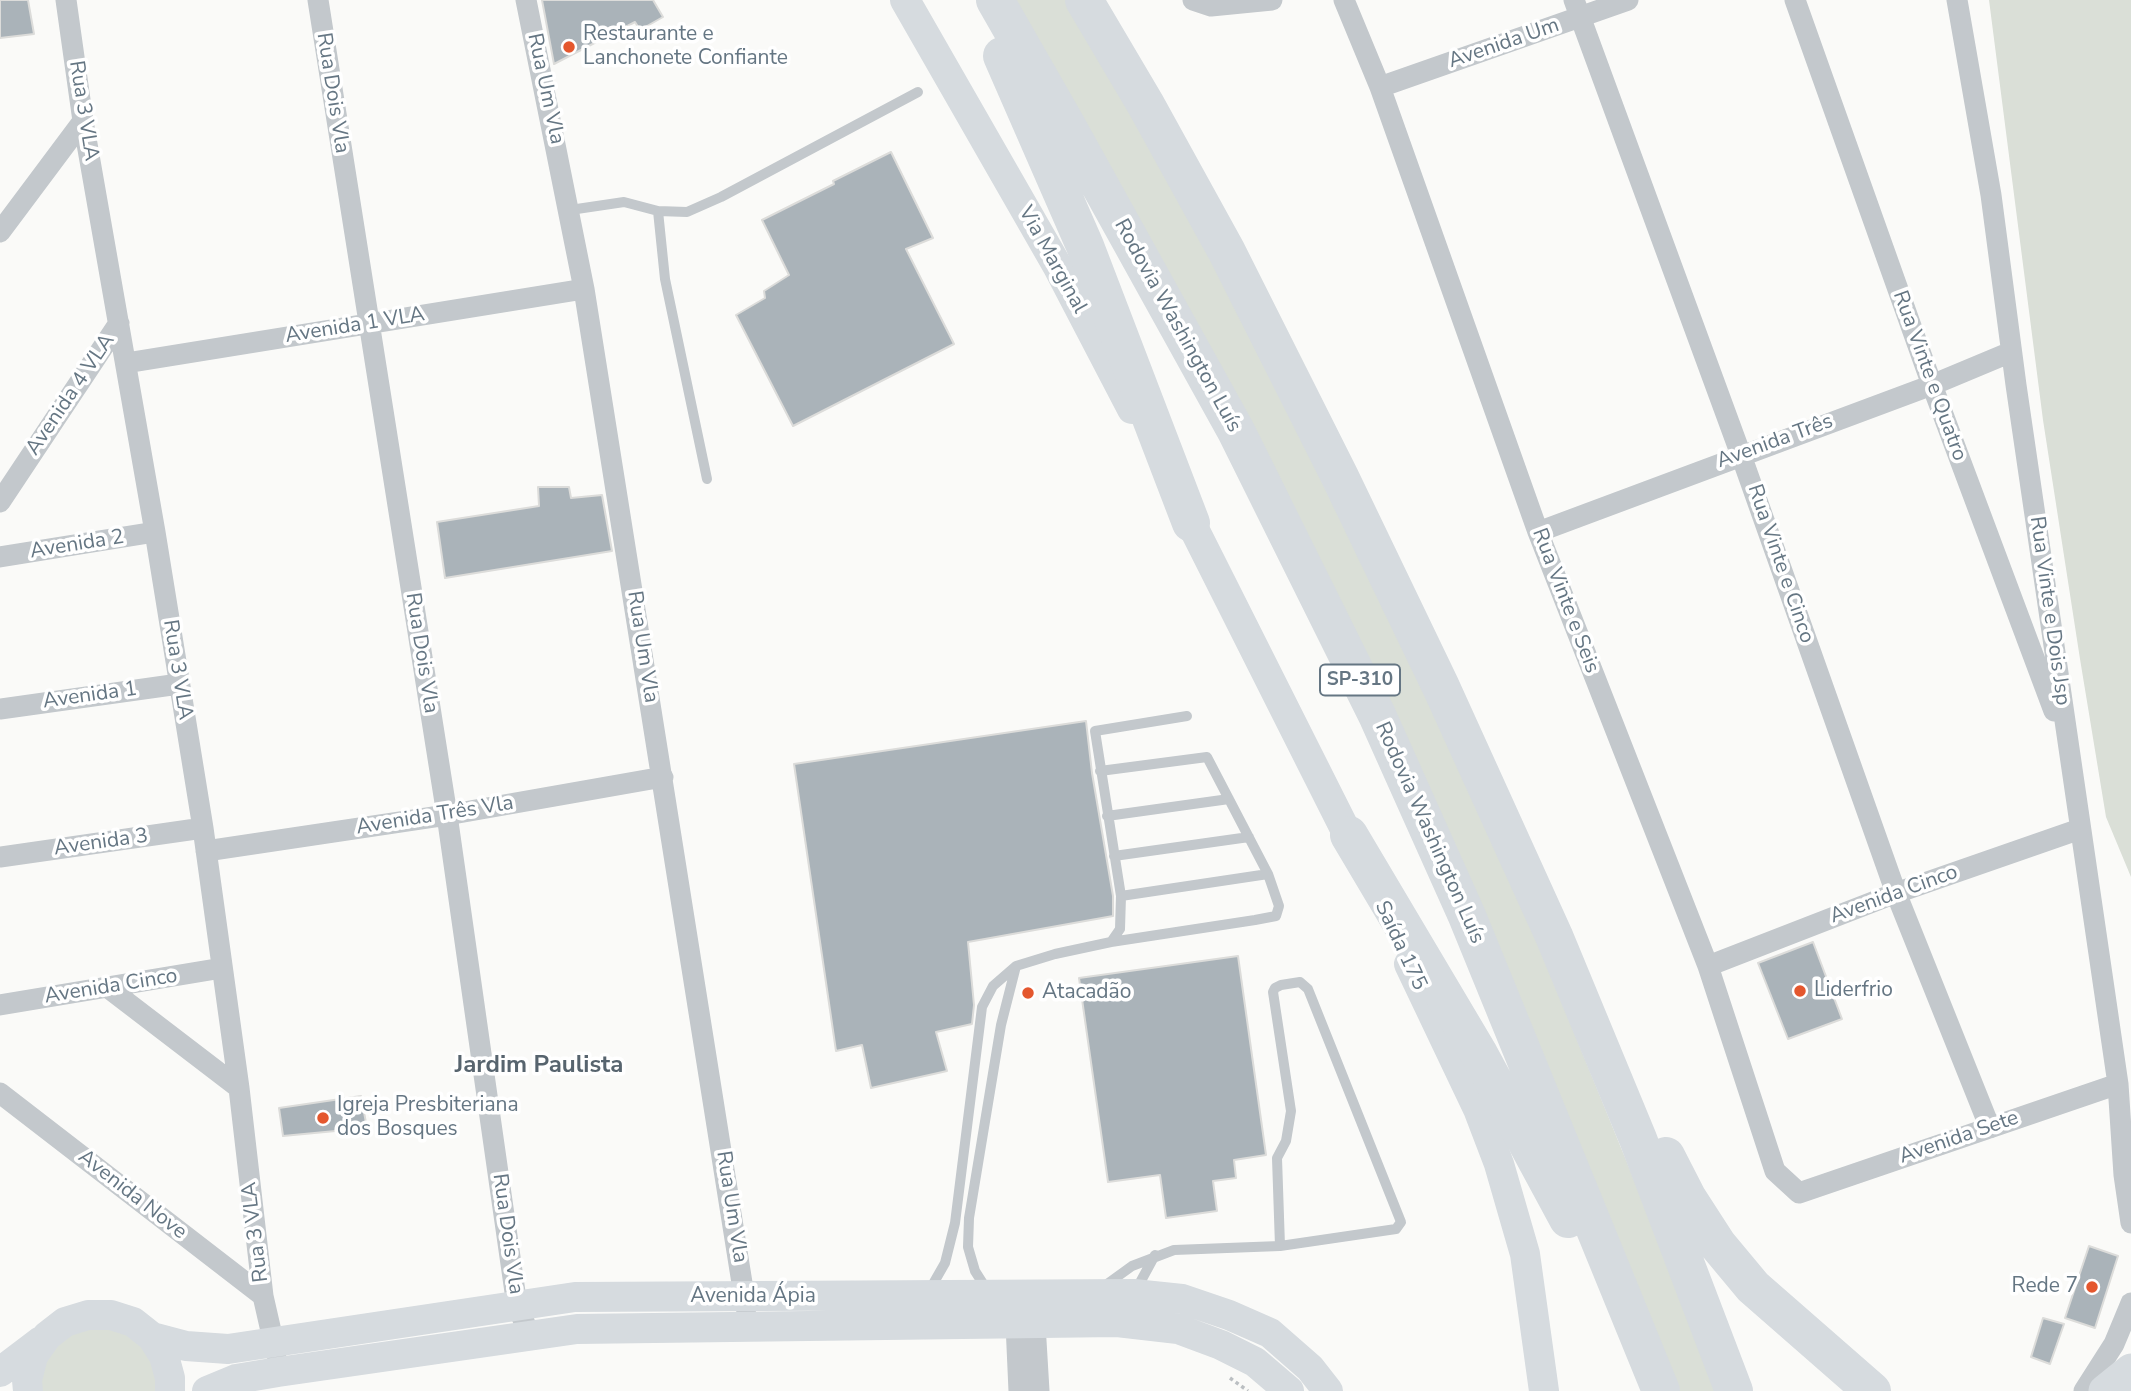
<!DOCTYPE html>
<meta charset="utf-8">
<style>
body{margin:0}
canvas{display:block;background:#fafaf8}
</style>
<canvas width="2131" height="1391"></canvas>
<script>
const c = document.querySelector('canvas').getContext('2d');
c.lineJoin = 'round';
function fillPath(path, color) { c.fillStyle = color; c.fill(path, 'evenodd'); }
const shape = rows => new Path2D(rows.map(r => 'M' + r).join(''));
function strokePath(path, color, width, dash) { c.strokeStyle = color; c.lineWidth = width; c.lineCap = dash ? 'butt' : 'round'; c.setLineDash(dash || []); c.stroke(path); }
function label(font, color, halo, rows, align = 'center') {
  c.font = font + ' "Nunito Sans",sans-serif'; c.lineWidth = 7; c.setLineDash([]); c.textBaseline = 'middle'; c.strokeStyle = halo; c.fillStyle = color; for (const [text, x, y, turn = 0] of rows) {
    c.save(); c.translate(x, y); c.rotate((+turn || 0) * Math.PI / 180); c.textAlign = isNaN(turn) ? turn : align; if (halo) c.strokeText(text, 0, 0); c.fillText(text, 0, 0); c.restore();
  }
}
fillPath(shape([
 [1010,0,1071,0,1153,140,1477,794,1720,1391,1674,1391,1582,1158],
 [1989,0,2131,0,2131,877,2106,817,2080,659,2043,420],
 [112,1324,148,1350,156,1372,155,1391,40,1391,41,1366,67,1330]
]), '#dadfd7');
const building = shape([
 [0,0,28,0,34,34,0,38,0,0],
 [542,0,653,0,663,17,640,30,635,22,554,64,542,0],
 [891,152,933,238,906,249,954,344,793,426,736,315,765,298,764,291,789,275,762,220,834,184,833,181,891,152],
 [538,487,569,487,571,498,602,495,612,551,445,578,437,522,539,506,538,487],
 [1086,721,1092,773,1113,896,1113,916,968,942,974,1005,972,1024,936,1032,947,1071,871,1088,862,1045,836,1051,794,764,1086,721],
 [1813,942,1842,1019,1788,1039,1758,963,1813,942],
 [1238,956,1266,1155,1234,1160,1236,1178,1213,1181,1217,1211,1166,1218,1160,1175,1108,1182,1079,978,1238,956],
 [361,1096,367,1128,283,1136,279,1108,361,1096],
 [2089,1246,2118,1256,2095,1328,2065,1318,2089,1246],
 [2043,1318,2064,1324,2050,1364,2031,1357,2043,1318]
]);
fillPath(building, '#aab3b9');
strokePath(building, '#dcdcda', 2);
strokePath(shape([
 [1230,1378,1248,1391]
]), '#bbbfc2', 3.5, [3.5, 3.5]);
strokePath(shape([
 [570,210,624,202,658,211,687,212,721,197,918,92],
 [658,211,665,279,707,479],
 [1100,771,1207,757,1268,874,1279,906,1276,916,1255,920,1111,942],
 [1107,816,1229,799],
 [1114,856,1249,837],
 [1121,896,1268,874],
 [1103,1287,1132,1266,1174,1250,1280,1246,1396,1229,1401,1222,1308,989,1300,982,1281,985,1275,988,1273,992,1291,1111,1286,1141,1277,1158,1280,1246],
 [987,1290,975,1271,968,1247,969,1218,1001,1025,1016,966],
 [1136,1290,1155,1255],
 [929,1291,945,1263,955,1223,982,1007,993,986,1016,966,1055,954,1111,942,1120,929,1121,896,1095,731,1187,716]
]), '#c3c8cc', 10);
strokePath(shape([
 [66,0,83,121,155,532,203,828,239,1088,263,1296,276,1353],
 [318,0,447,815,517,1306,530,1335],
 [526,0,584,289,746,1308],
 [1193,0,1211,6,1272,0],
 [1344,0,1380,87,1538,532,1708,966,1775,1171,1799,1193,2118,1084],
 [1574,0,1741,455,1896,893,1990,1128],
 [1795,0,1932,385,2054,711],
 [1957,0,1991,195,2016,385,2118,1084,2124,1175,2131,1223],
 [1380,87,1628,0],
 [0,232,83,121],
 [126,363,584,289],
 [0,502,119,323],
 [1538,532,1932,385,2011,352],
 [0,557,155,532],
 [0,709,179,684],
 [206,851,447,815,663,777],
 [0,857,203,828],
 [1708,966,1896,893,2080,829],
 [107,987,239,1088],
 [0,1005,222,968],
 [0,1093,263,1296],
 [1016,1324,1019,1391],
 [1035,1324,1039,1391],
 [2084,1391,2114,1344,2131,1303]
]), '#c3c8cc', 21);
strokePath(shape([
 [905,0,1058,267,1132,409],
 [1181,503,1357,853],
 [1409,964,1478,1109,1499,1164,1525,1254,1544,1391],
 [152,1337,186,1346,228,1349,575,1297,1134,1294,1182,1299,1229,1315,1270,1333,1310,1368,1328,1391],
 [0,1372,41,1341],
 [28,1391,27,1380,33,1356,47,1336,65,1322,88,1315,111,1315,133,1322,152,1337,164,1356,170,1378,170,1391],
 [207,1391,236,1379,278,1372,577,1329,1117,1322,1178,1329,1221,1345,1255,1362,1289,1391]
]), '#d6dbdf', 30);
strokePath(shape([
 [2105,1391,2131,1370]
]), '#d6dbdf', 33);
strokePath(shape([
 [995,0,1067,126,1236,431,1377,715,1467,916,1661,1391],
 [1084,0,1146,105,1227,252,1340,477,1441,687,1554,936,1638,1139,1734,1391],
 [1002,56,1085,246,1191,523],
 [1349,835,1479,1054,1568,1219],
 [1666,1156,1687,1197,1718,1245,1753,1287,1872,1391]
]), '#d6dbdf', 38);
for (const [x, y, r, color] of [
 [569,47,7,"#e4572e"],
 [1800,991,7,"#e4572e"],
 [1028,993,7,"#e4572e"],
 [323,1118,7,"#e4572e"],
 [2092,1287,7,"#e4572e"]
]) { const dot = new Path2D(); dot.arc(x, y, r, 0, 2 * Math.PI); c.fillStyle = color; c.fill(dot); strokePath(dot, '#fff', 2.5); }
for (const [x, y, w] of [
 [1360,680,80]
]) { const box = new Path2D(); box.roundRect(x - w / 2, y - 15.5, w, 31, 5); c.fillStyle = '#fff'; c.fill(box); strokePath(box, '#657683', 2); }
label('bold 19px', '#657683', null, [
 ["SP-310",1360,680]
]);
label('21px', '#657683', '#fff', [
 ["Restaurante e",583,35],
 ["Lanchonete Confiante",583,59],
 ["Liderfrio",1814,991],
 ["Atacadão",1042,993],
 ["Igreja Presbiteriana",337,1106],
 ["dos Bosques",337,1130],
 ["Rede 7",2078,1287,"right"]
], 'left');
label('21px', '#657683', '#fff', [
 ["Avenida Um",1504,44,-19],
 ["Rua Um Vla",545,89,78],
 ["Rua Dois Vla",332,93,81],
 ["Rua 3 VLA",83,111,81],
 ["Via Marginal",1052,260,61],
 ["Avenida 1 VLA",355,326,-9],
 ["Rodovia Washington Luís",1177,326,61],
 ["Rua Vinte e Quatro",1929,376,70],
 ["Avenida 4 VLA",71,395,-56],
 ["Avenida Três",1775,442,-20],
 ["Avenida 2",77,545,-9],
 ["Rua Vinte e Cinco",1780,564,71],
 ["Rua Vinte e Seis",1565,601,69],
 ["Rua Vinte e Dois Jsp",2049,611,82],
 ["Rua Um Vla",642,647,81],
 ["Rua Dois Vla",421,653,81],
 ["Rua 3 VLA",177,670,81],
 ["Avenida 1",90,696,-8],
 ["Avenida Três Vla",435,816,-9],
 ["Rodovia Washington Luís",1429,833,66],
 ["Avenida 3",101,843,-8],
 ["Avenida Cinco",1894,895,-20],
 ["Saída 175",1400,946,65],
 ["Avenida Cinco",111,987,-9],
 ["Avenida Sete",1959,1138,-19],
 ["Avenida Nove",132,1195,38],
 ["Rua Um Vla",731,1207,81],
 ["Rua 3 VLA",256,1232,-97],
 ["Rua Dois Vla",507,1234,82],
 ["Avenida Ápia",753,1297]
]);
label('bold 24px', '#57646e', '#fff', [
 ["Jardim Paulista",539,1066]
]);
</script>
